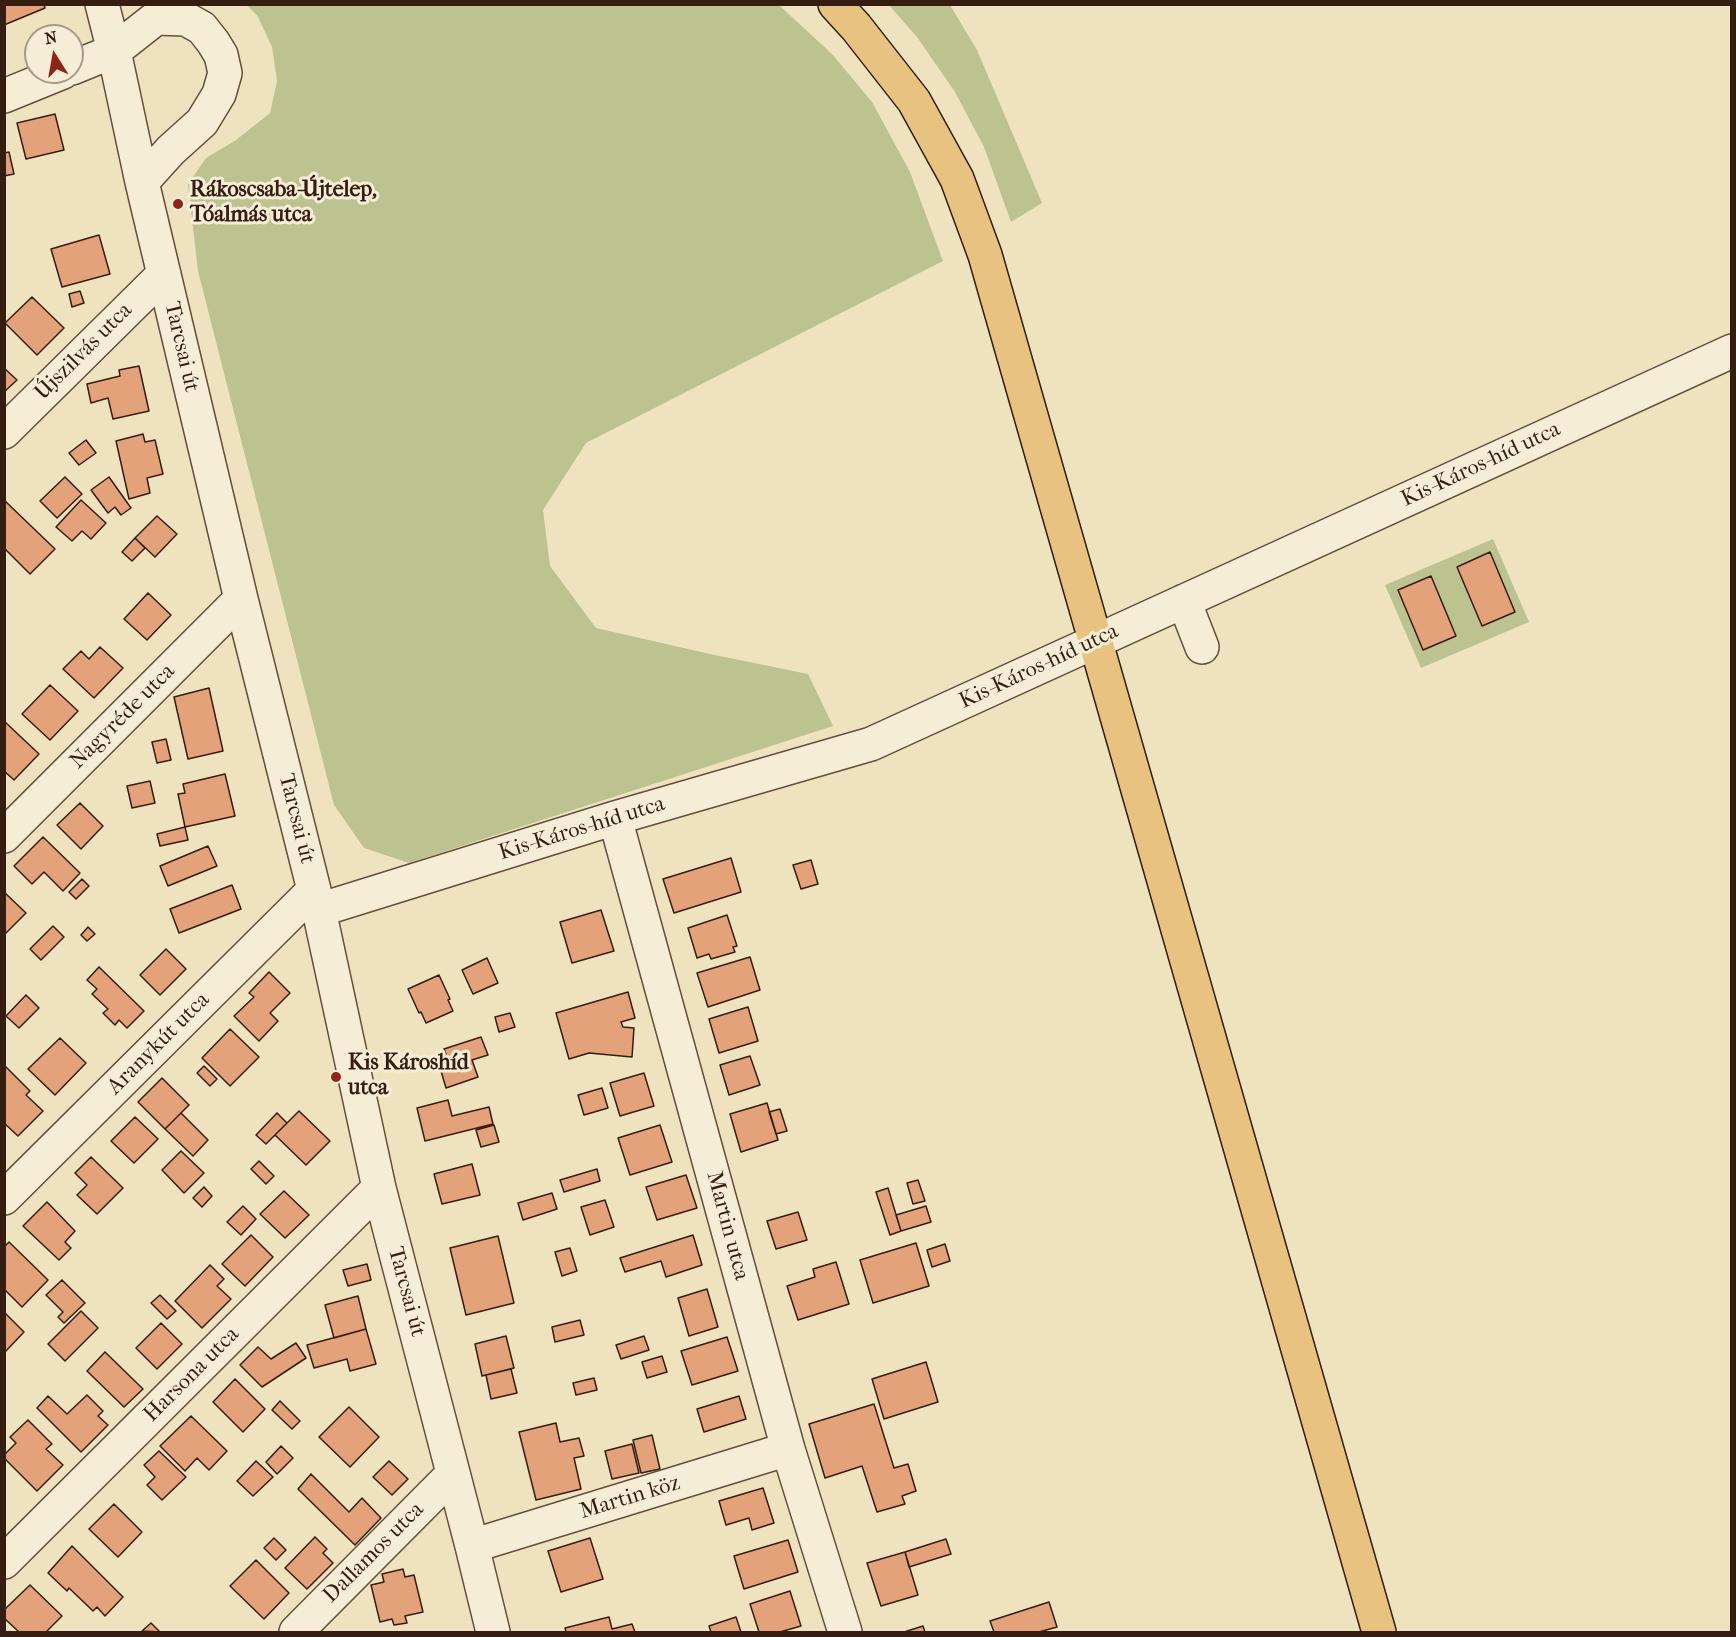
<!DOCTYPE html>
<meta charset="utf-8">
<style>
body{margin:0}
#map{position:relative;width:1736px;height:1637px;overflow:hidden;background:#efe3bf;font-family:"IM FELL French Canon",serif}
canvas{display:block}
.frame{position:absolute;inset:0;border:6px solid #351d12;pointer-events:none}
.north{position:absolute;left:24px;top:24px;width:60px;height:60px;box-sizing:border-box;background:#f5edd5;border:2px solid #a89a87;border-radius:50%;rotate:349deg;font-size:16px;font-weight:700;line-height:24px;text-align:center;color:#351d12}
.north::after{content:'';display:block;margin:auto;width:21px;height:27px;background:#8f2418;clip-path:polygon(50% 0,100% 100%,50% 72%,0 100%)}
</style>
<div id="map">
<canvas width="1736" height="1637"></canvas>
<div class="frame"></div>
<div class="north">N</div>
</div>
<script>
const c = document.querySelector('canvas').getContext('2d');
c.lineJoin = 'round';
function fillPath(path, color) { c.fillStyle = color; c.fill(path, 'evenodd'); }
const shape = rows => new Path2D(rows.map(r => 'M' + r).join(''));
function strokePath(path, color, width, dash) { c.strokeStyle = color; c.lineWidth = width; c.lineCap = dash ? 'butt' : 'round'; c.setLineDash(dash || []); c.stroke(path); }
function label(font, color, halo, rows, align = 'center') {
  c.font = font + ' "IM FELL French Canon",serif'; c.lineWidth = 6; c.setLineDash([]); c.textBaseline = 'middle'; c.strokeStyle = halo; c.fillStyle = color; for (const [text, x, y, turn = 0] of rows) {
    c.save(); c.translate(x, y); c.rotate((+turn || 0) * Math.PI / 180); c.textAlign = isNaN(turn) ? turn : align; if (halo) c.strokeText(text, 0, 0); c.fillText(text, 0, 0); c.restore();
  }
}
fillPath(shape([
 [246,5,779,5,833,55,872,102,910,172,943,261,586,443,543,510,550,566,596,628,710,654,808,674,833,726,409,863,364,848,334,805,198,271,188,184,206,158,236,140,270,113,277,81,272,47,257,15],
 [889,5,950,5,977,50,1042,203,1011,222,984,147,955,92,917,37],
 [1493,539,1529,622,1421,668,1385,585]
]), '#bcc390');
const building = shape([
 [4,4,44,4,45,8,4,25,4,4],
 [55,114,64,150,26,159,17,123,55,114],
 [9,152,14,174,4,176,4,153,9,152],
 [99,235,110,274,62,287,51,249,99,235],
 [80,291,84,303,72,307,69,294,80,291],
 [32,297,64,328,37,355,5,323,32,297],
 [139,366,149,411,113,419,108,398,91,403,87,384,120,376,119,370,139,366],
 [4,368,17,380,4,392,4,368],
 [143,434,145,442,155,440,163,474,147,478,150,493,129,499,116,441,143,434],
 [86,440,96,453,79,465,69,453,86,440],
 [65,477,82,494,57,518,40,501,65,477],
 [109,477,131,508,121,515,115,507,108,513,91,490,109,477],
 [4,500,55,549,30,574,4,548,4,500],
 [81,500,106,523,91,539,82,531,72,541,56,527,81,500],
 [157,516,177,534,155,557,135,538,157,516],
 [135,538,145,548,132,561,122,552,135,538],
 [1490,552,1515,612,1482,626,1457,567,1490,552],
 [1431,576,1456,636,1423,650,1398,590,1431,576],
 [148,593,171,615,147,640,124,619,148,593],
 [100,647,123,668,94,698,63,669,81,651,89,659,100,647],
 [50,685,78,711,50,740,22,714,50,685],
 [209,688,223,751,188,759,174,697,209,688],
 [4,721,39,754,14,780,4,771,4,721],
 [166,739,171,760,157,763,152,742,166,739],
 [225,774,235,816,185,827,178,794,185,793,183,784,225,774],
 [150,781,155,803,132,808,127,786,150,781],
 [80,803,103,826,81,849,57,825,80,803],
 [185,827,188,840,160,846,157,834,185,827],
 [43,837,80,873,63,891,44,872,32,884,14,866,43,837],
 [208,846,217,866,168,886,160,866,208,846],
 [731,858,741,892,674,913,663,879,731,858],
 [811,860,818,884,801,889,793,865,811,860],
 [82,879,89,886,76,899,69,892,82,879],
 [232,885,241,909,179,933,170,909,232,885],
 [4,892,26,913,4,935,4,892],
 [601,910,614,951,572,963,560,922,601,910],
 [727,915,737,946,733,947,735,952,711,959,709,954,697,958,688,928,727,915],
 [53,926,64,937,41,960,30,949,53,926],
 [88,927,95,934,87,941,81,935,88,927],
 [166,949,186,969,160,995,140,975,166,949],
 [750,957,760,990,708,1007,697,973,750,957],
 [487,958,498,983,473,994,462,970,487,958],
 [99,967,144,1011,127,1028,119,1020,115,1025,103,1013,108,1009,92,994,97,989,87,980,99,967],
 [269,972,290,993,270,1013,278,1021,259,1041,234,1016,254,997,249,993,269,972],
 [439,975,450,999,448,1000,453,1011,426,1023,421,1012,419,1013,408,989,439,975],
 [628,992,635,1018,621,1022,623,1027,634,1028,632,1057,589,1053,569,1059,556,1013,628,992],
 [26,995,39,1008,19,1028,6,1016,26,995],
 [748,1007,758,1041,719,1053,709,1019,748,1007],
 [510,1013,515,1027,499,1032,495,1017,510,1013],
 [230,1029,259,1057,230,1086,202,1058,230,1029],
 [481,1037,488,1055,472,1060,478,1077,446,1088,441,1071,451,1068,444,1049,481,1037],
 [60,1038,86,1063,55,1095,28,1069,60,1038],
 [750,1056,760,1085,729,1095,720,1065,750,1056],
 [5,1066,30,1091,26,1095,43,1111,18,1136,4,1123,5,1066],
 [204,1066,217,1079,210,1086,197,1073,204,1066],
 [644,1073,654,1106,620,1116,610,1083,644,1073],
 [162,1078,189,1105,165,1129,138,1102,162,1078],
 [602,1088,608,1108,584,1115,578,1095,602,1088],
 [448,1100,452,1116,489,1107,493,1124,425,1141,417,1108,448,1100],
 [767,1103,778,1140,741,1152,730,1114,767,1103],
 [780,1109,787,1131,776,1134,769,1112,780,1109],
 [299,1111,330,1141,306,1165,275,1135,299,1111],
 [181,1113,208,1140,193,1156,165,1129,181,1113],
 [277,1113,287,1123,266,1144,256,1135,277,1113],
 [135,1117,158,1139,134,1163,111,1141,135,1117],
 [494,1125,499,1142,481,1147,476,1130,494,1125],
 [660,1125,672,1162,630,1175,618,1138,660,1125],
 [181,1151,204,1173,184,1193,162,1170,181,1151],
 [91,1157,123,1188,97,1214,77,1195,87,1185,75,1173,91,1157],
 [259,1161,274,1176,266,1184,251,1169,259,1161],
 [472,1164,480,1195,442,1204,434,1174,472,1164],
 [597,1169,600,1181,564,1192,560,1180,597,1169],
 [686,1175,697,1208,657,1220,646,1187,686,1175],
 [918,1180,925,1201,913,1204,907,1183,918,1180],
 [204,1187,212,1196,202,1207,193,1198,204,1187],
 [888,1188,901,1231,890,1235,876,1192,888,1188],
 [284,1191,309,1215,285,1238,260,1214,284,1191],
 [552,1193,557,1209,523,1220,518,1203,552,1193],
 [605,1200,614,1227,590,1235,581,1207,605,1200],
 [47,1202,75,1231,65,1242,71,1248,59,1260,23,1226,47,1202],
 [243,1206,256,1219,241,1235,227,1222,243,1206],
 [926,1206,931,1222,901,1231,896,1215,926,1206],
 [798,1212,807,1240,776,1249,767,1221,798,1212],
 [251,1235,273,1257,245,1286,222,1264,251,1235],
 [693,1235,702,1265,666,1277,661,1261,625,1272,620,1258,693,1235],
 [498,1236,514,1303,466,1315,450,1248,498,1236],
 [9,1242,48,1280,22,1307,4,1289,4,1247,9,1242],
 [916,1243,929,1286,873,1303,860,1260,916,1243],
 [945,1244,950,1261,932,1267,927,1250,945,1244],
 [570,1248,577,1271,562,1276,555,1252,570,1248],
 [836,1262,849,1304,798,1320,787,1286,815,1277,813,1269,836,1262],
 [367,1264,371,1280,348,1286,343,1270,367,1264],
 [210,1265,224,1279,217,1286,231,1299,202,1328,175,1301,210,1265],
 [62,1280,85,1303,64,1323,58,1317,63,1312,46,1295,62,1280],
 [707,1289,718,1327,689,1336,678,1298,707,1289],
 [160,1295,176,1311,167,1319,151,1303,160,1295],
 [358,1296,366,1329,334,1338,325,1305,358,1296],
 [81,1311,98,1328,65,1361,48,1344,81,1311],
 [5,1313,24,1332,4,1353,4,1314,5,1313],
 [580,1320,584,1335,555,1342,552,1327,580,1320],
 [161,1323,182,1344,157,1369,136,1348,161,1323],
 [366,1329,376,1364,350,1371,347,1359,314,1368,307,1345,366,1329],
 [506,1336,514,1368,482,1376,475,1344,506,1336],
 [644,1336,649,1350,621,1359,616,1345,644,1336],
 [727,1337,738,1371,692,1385,681,1351,727,1337],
 [296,1343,306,1358,262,1387,240,1365,258,1347,271,1359,296,1343],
 [105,1352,143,1389,124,1407,87,1371,105,1352],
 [662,1356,667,1372,647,1378,642,1362,662,1356],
 [926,1362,938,1402,884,1419,872,1379,926,1362],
 [511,1369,517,1393,491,1399,486,1375,511,1369],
 [594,1378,597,1390,576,1395,573,1383,594,1378],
 [235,1379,265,1409,243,1432,213,1402,235,1379],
 [87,1395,103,1411,98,1416,108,1425,81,1452,37,1408,48,1396,67,1414,87,1395],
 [739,1396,746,1419,704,1432,697,1409,739,1396],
 [280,1401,300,1421,292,1429,272,1410,280,1401],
 [874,1404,894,1468,908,1464,916,1491,902,1496,905,1504,877,1512,862,1466,825,1478,809,1424,874,1404],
 [349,1407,379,1437,350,1467,319,1437,349,1407],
 [191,1416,227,1451,209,1470,197,1458,185,1471,160,1446,191,1416],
 [28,1420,52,1444,46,1449,63,1465,37,1491,4,1458,4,1455,16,1443,10,1437,28,1420],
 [556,1423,560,1442,579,1438,584,1456,574,1458,581,1489,536,1500,519,1432,556,1423],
 [652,1435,660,1469,641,1473,633,1440,652,1435],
 [632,1444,639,1473,612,1479,605,1451,632,1444],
 [281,1446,293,1458,277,1474,266,1462,281,1446],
 [159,1451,186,1477,162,1500,147,1485,155,1477,144,1465,159,1451],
 [256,1461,273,1477,253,1496,237,1481,256,1461],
 [389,1461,408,1479,392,1495,373,1477,389,1461],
 [311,1474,349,1512,362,1498,381,1518,355,1545,298,1489,311,1474],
 [763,1488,774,1523,752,1530,749,1518,726,1525,719,1501,763,1488],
 [114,1504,142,1532,118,1557,89,1529,114,1504],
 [315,1537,327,1549,323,1553,333,1563,307,1589,285,1568,315,1537],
 [274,1538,286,1550,276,1560,264,1548,274,1538],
 [590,1538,603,1579,561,1592,548,1551,590,1538],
 [946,1539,951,1554,909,1567,905,1552,946,1539],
 [788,1540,798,1572,744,1589,734,1556,788,1540],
 [72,1546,123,1597,105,1616,97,1607,93,1611,69,1588,67,1591,48,1573,72,1546],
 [905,1552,918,1595,881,1606,867,1563,905,1552],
 [256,1560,289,1593,264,1619,230,1586,256,1560],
 [403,1569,405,1577,414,1575,423,1612,405,1616,407,1623,394,1625,392,1619,380,1622,371,1585,384,1582,382,1574,403,1569],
 [30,1585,62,1616,46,1632,19,1632,4,1618,4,1610,30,1585],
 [790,1591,801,1626,780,1632,759,1632,750,1604,790,1591],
 [1049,1602,1057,1627,1039,1632,994,1632,990,1621,1049,1602],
 [609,1617,612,1629,632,1624,635,1632,566,1632,565,1628,609,1617],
 [736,1617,741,1632,711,1632,709,1626,736,1617],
 [151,1623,160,1632,142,1631,151,1623],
 [923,1626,925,1632,904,1632,923,1626]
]);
fillPath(building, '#e3a27a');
strokePath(building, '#351d12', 1.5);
const minor = shape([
 [102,4,114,51,142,182,241,599,319,910,379,1188,472,1546,493,1632],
 [72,68,114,51,156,18,186,19,202,28,213,42,221,55,225,73,219,94,202,122,171,150,142,182],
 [4,96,63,72],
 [4,432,164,274],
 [1184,601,1202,647],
 [615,818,788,1449,845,1632],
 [4,836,241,599],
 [319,910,615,818,871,744,1732,351],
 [4,1198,314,890],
 [472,1546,788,1449],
 [4,1562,379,1188],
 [296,1632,453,1474]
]);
const major = shape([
 [835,4,856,27,914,101,957,179,985,255,1379,1632]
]);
strokePath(minor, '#644e3d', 36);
strokePath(major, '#351d12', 36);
strokePath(minor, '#f5edd5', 33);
strokePath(major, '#e8c280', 33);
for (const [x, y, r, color] of [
 [178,204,6,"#8f2418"],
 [336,1077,6,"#8f2418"]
]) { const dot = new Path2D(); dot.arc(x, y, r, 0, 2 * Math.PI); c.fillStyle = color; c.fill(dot); strokePath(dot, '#f5edd5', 2); }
label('bold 22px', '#351d12', '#f5edd5', [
 ["Rákoscsaba-Újtelep,",190,191],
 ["Tóalmás utca",190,216],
 ["Kis Károshíd",348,1064],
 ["utca",348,1089]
], 'left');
label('22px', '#351d12', '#f5edd5', [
 ["Tarcsai út",181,347,77],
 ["Újszilvás utca",84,352,-45],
 ["Kis-Káros-híd utca",1481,465,-25],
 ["Kis-Káros-híd utca",1039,667,-25],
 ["Nagyréde utca",123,717,-45],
 ["Tarcsai út",296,819,76],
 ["Kis-Káros-híd utca",582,829,-17],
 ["Aranykút utca",159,1044,-45],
 ["Martin utca",727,1226,75],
 ["Tarcsai út",406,1292,75],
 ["Harsona utca",192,1375,-45],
 ["Martin köz",630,1498,-17],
 ["Dallamos utca",374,1553,-45]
]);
</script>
